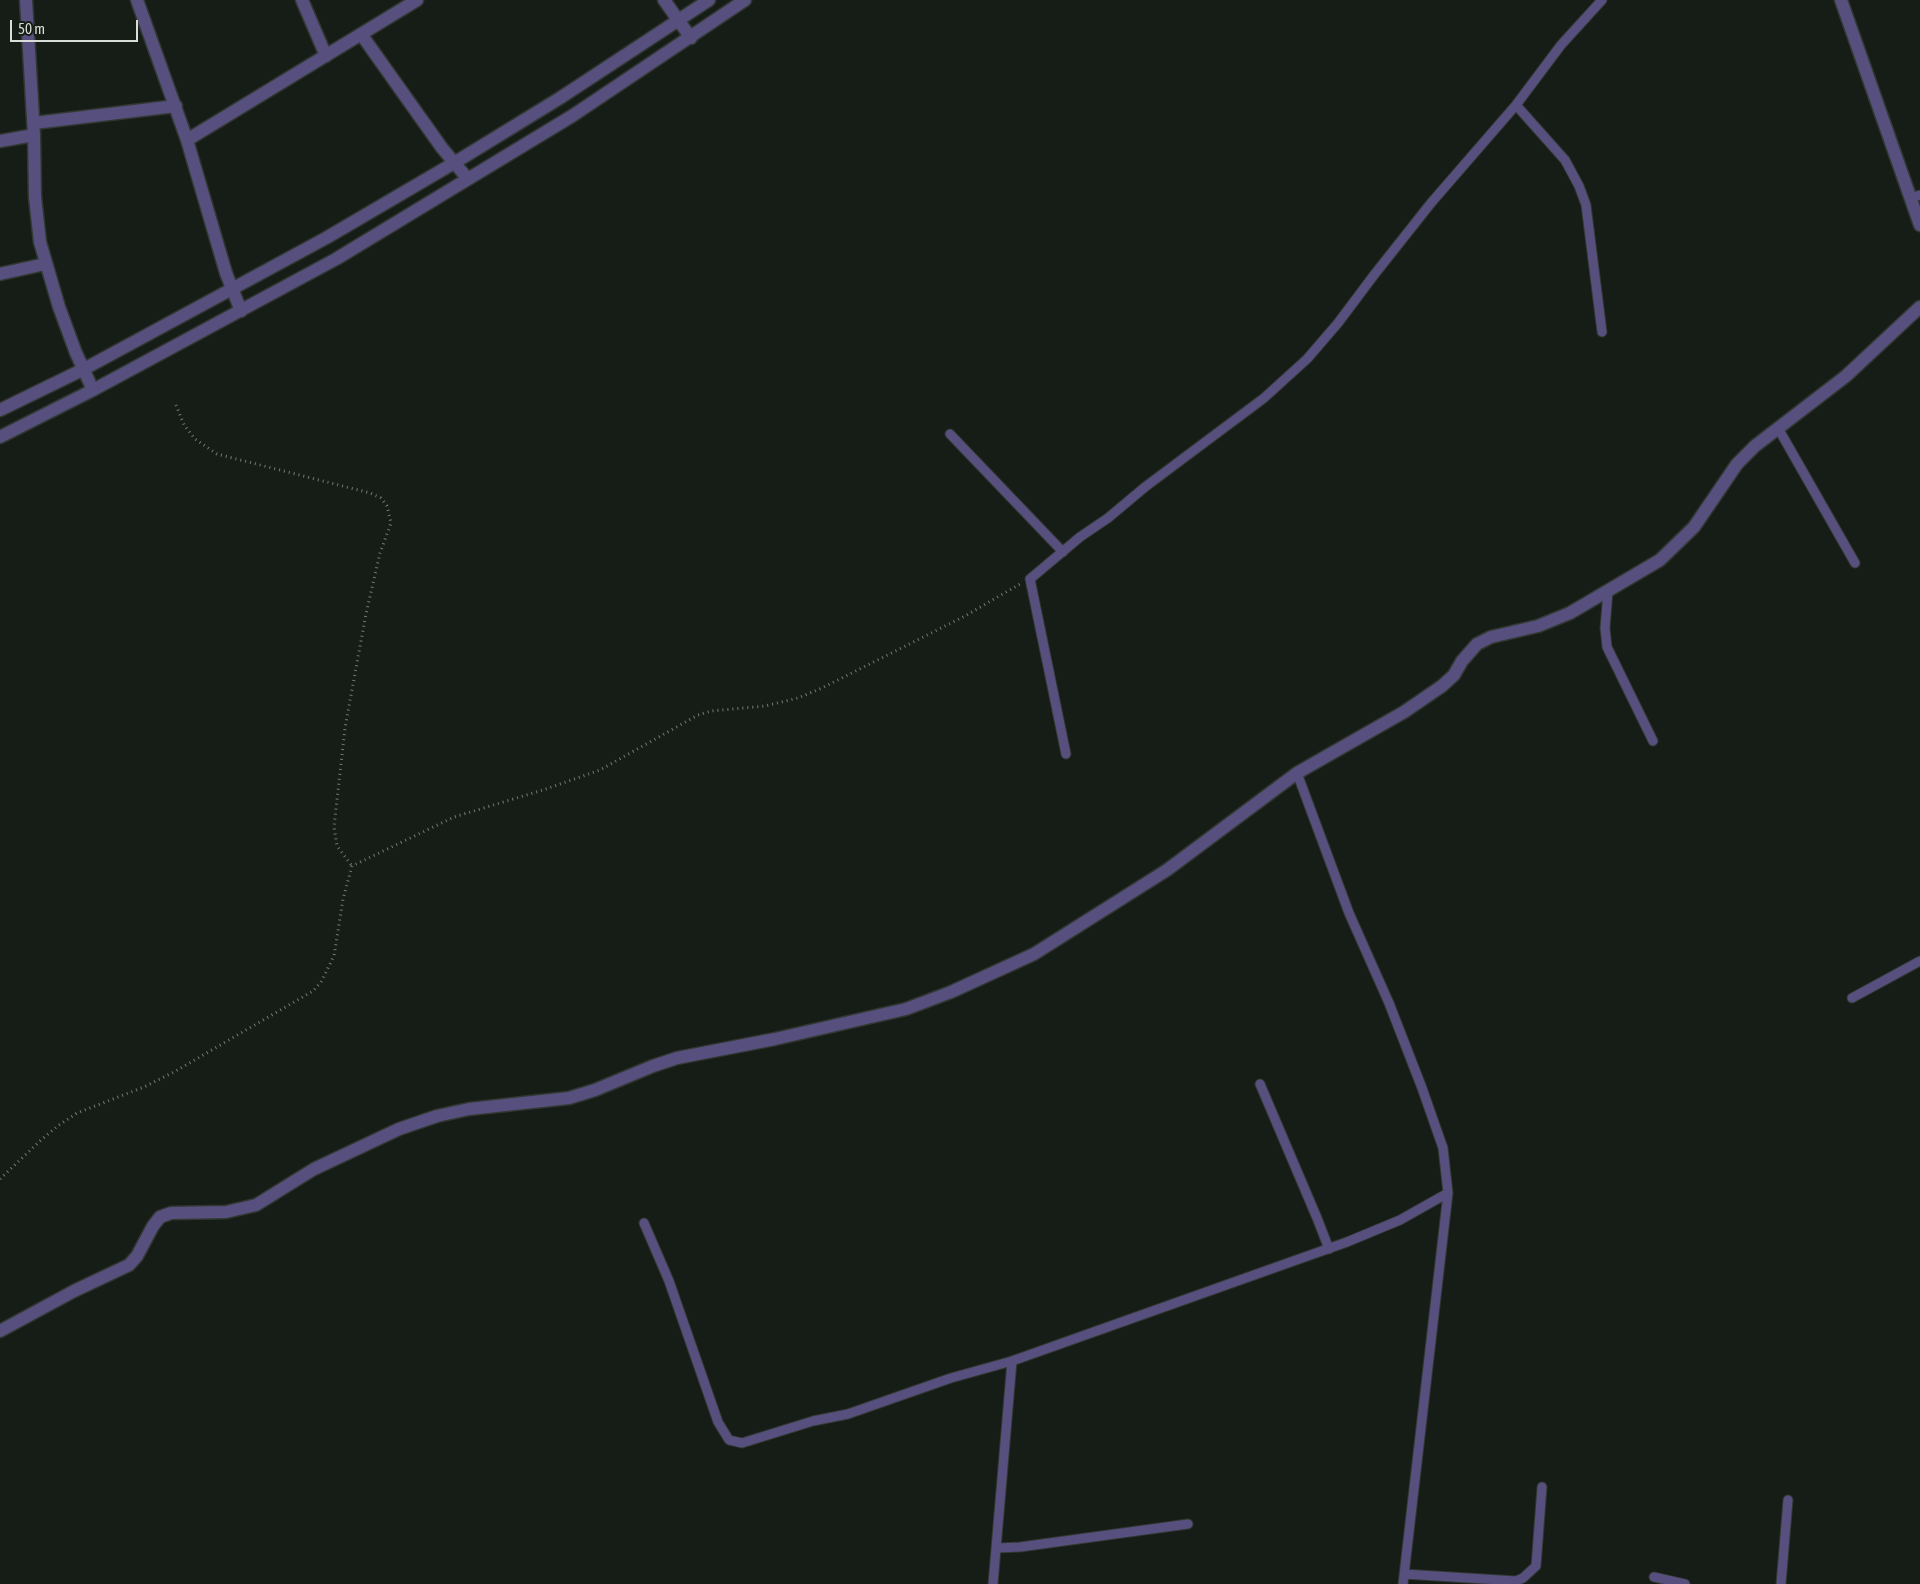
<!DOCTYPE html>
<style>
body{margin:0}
#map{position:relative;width:1920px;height:1584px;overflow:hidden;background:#161d17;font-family:"Asap Condensed",sans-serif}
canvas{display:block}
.scale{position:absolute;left:10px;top:20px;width:128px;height:22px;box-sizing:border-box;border:2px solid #d8ddd9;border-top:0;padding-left:6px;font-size:15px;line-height:18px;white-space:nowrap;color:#d8ddd9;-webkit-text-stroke:4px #161d17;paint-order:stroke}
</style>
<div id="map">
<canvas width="1920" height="1584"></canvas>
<div class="scale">50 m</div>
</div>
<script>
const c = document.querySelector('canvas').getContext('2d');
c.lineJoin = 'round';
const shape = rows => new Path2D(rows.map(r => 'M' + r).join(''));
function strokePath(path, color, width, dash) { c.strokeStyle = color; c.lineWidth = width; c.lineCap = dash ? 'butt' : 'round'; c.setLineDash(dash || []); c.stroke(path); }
const service = shape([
 [1516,105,1565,160,1579,186,1586,205,1602,332],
 [1910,198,1920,195],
 [1778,428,1855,563],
 [950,434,1063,552],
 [1608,591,1605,628,1607,647,1653,741],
 [1066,754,1030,579,1080,537,1108,518,1145,487,1264,398,1307,359,1338,323,1374,275,1431,203,1516,105,1561,45,1602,0],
 [1852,998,1920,961],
 [1260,1084,1317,1218,1329,1249],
 [644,1223,669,1281,718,1422,729,1440,742,1443,813,1421,848,1414,951,1378,1012,1361,1347,1242,1400,1220,1448,1193,1443,1148,1422,1088,1389,1003,1349,913,1297,773],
 [997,1548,1020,1547,1188,1524],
 [1404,1574,1516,1581,1523,1578,1536,1566,1542,1487],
 [1654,1577,1685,1584],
 [993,1584,1012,1361],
 [1403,1584,1448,1193],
 [1781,1584,1788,1500]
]);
const minor = shape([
 [26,0,34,135,35,197,40,242,59,307,76,353,93,390],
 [137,0,187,140,226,273,241,311],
 [302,0,326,56],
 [664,0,691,38],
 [361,34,442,148,468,179],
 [34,123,176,106],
 [187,140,417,0],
 [0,141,34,135],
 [0,274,45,264],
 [0,410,84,369,326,238,454,163,560,98,709,0],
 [0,437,93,390,336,259,572,116,745,0],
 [0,1331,74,1291,129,1265,137,1256,153,1226,160,1217,171,1213,226,1212,256,1205,314,1169,399,1129,437,1116,469,1109,569,1098,595,1090,653,1066,677,1058,775,1039,906,1009,951,992,1034,954,1167,870,1297,773,1404,712,1442,686,1454,675,1462,661,1477,644,1491,637,1538,626,1570,613,1660,560,1694,527,1737,464,1755,446,1846,376,1920,307]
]);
const tertiary = shape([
 [1841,0,1920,225]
]);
strokePath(service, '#313832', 11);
strokePath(minor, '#313832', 15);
strokePath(tertiary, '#313832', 15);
strokePath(shape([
 [176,405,184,425,195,439,217,454,370,493,381,498,387,506,391,523,380,553,366,614,345,728,334,827,337,846,352,866],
 [0,1179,41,1140,59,1125,77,1113,144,1087,174,1072,313,991,321,982,334,956,343,899,352,866,454,817,543,790,600,770,698,715,711,711,765,706,798,698,822,688,965,616,1020,584]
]), '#737974', 3, [1, 4]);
strokePath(service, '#574f7d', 9);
strokePath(minor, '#574f7d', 12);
strokePath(tertiary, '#574f7d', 12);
</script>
